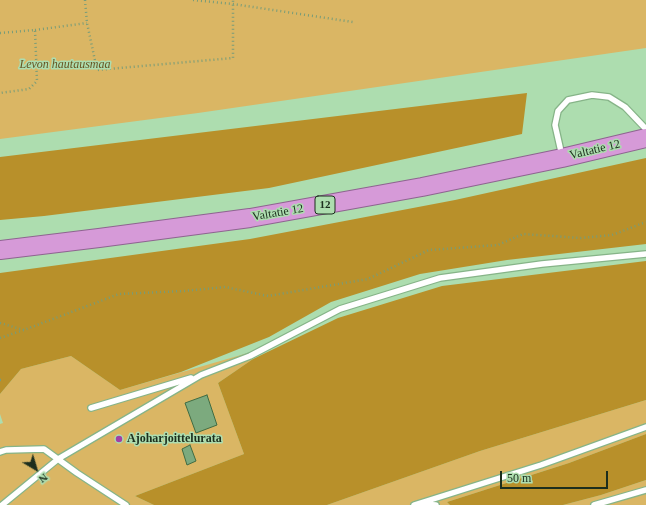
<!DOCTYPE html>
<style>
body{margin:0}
#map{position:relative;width:646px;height:505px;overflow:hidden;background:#adddaf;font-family:"Times New Roman",serif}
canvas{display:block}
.north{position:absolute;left:16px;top:449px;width:40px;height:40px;-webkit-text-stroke:3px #adddaf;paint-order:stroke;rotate:142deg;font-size:11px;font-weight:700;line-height:16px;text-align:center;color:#1c2e1d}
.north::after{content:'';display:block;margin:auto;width:14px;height:18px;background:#1c2e1d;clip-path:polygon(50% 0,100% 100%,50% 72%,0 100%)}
.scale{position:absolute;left:500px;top:471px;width:108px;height:18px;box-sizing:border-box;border:2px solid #1c2e1d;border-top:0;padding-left:5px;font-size:12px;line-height:14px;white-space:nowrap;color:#1c2e1d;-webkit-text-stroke:3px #adddaf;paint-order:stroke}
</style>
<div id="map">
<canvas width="646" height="505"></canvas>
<div class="north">N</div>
<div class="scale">50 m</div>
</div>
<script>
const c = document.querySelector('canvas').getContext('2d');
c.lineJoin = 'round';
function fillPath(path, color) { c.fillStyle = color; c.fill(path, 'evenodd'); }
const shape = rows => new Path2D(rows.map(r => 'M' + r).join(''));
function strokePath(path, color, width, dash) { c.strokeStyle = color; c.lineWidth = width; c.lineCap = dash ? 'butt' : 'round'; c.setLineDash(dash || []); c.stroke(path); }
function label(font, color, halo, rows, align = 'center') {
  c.font = font + ' "Times New Roman",serif'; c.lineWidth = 3; c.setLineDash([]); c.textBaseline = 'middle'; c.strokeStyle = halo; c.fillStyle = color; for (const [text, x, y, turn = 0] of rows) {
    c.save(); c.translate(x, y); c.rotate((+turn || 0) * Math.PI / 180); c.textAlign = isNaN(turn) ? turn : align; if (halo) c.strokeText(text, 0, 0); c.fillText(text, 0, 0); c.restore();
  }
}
fillPath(shape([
 [0,0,646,0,646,48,198,113,0,139],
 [248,353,253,359,218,383,244,454,135,496,154,505,0,505,0,424,3,423,0,414,0,394,21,369,71,356,120,390],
 [646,400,646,434,569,463,447,502,450,505,327,505,480,451],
 [646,480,646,505,563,505,601,495]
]), '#dab664');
fillPath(shape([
 [527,93,522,134,269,188,44,216,0,220,0,157],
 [646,158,646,244,507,260,420,274,331,302,269,337,181,372,120,390,71,356,21,369,0,394,0,273,250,239,455,200],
 [646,261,646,400,480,451,327,505,154,505,135,496,244,454,218,383,253,359,338,318,442,286],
 [646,434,646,480,601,495,563,505,450,505,447,502,569,463]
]), '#b8902a');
const building = shape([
 [207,395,217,425,196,433,185,403,207,395],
 [190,445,196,461,187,465,182,449,190,445]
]);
fillPath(building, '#7caa7e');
strokePath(building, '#406c43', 1);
const service = shape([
 [562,156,555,125,558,111,568,100,592,95,609,97,625,107,646,129],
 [91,408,191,378],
 [0,452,6,450,44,449,77,473,126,505],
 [422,504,436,505],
 [2,505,58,459,201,375,250,356,340,309,440,278,542,264,646,254],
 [414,505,541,465,646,427],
 [594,505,646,490]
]);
const trunk = shape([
 [0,250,99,238,250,218,422,187,562,158,646,138]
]);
strokePath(service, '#86b488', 8);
strokePath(trunk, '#8e6490', 20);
strokePath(shape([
 [85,0,87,23,97,70,233,58,233,0],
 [193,0,233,4,353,22],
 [35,30,87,23],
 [0,33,35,30,37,81,29,89,0,93],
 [0,323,24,330],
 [0,338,24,330,119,294,184,291,225,287,268,296,368,279,429,250,498,245,523,234,581,238,612,235,646,222],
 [0,380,4,380]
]), '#779c79', 2.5, [1, 3]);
strokePath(service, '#fff', 5.5);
strokePath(trunk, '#d69ad8', 18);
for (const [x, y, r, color] of [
 [119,439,4,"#a13fa6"]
]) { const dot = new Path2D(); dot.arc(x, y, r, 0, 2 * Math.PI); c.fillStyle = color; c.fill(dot); strokePath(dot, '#adddaf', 1.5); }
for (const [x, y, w] of [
 [325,205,20]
]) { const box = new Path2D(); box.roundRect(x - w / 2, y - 9, w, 18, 3); c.fillStyle = '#adddaf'; c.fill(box); strokePath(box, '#1c2e1d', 1); }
label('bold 11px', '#1c2e1d', null, [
 ["12",325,205]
]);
label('italic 12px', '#685320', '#adddaf', [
 ["Levon hautausmaa",65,65]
]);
label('12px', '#1c2e1d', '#adddaf', [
 ["Valtatie 12",595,150,-13],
 ["Valtatie 12",278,213,-10]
]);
label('bold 12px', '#1c2e1d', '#adddaf', [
 ["Ajoharjoittelurata",127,439]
], 'left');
</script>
